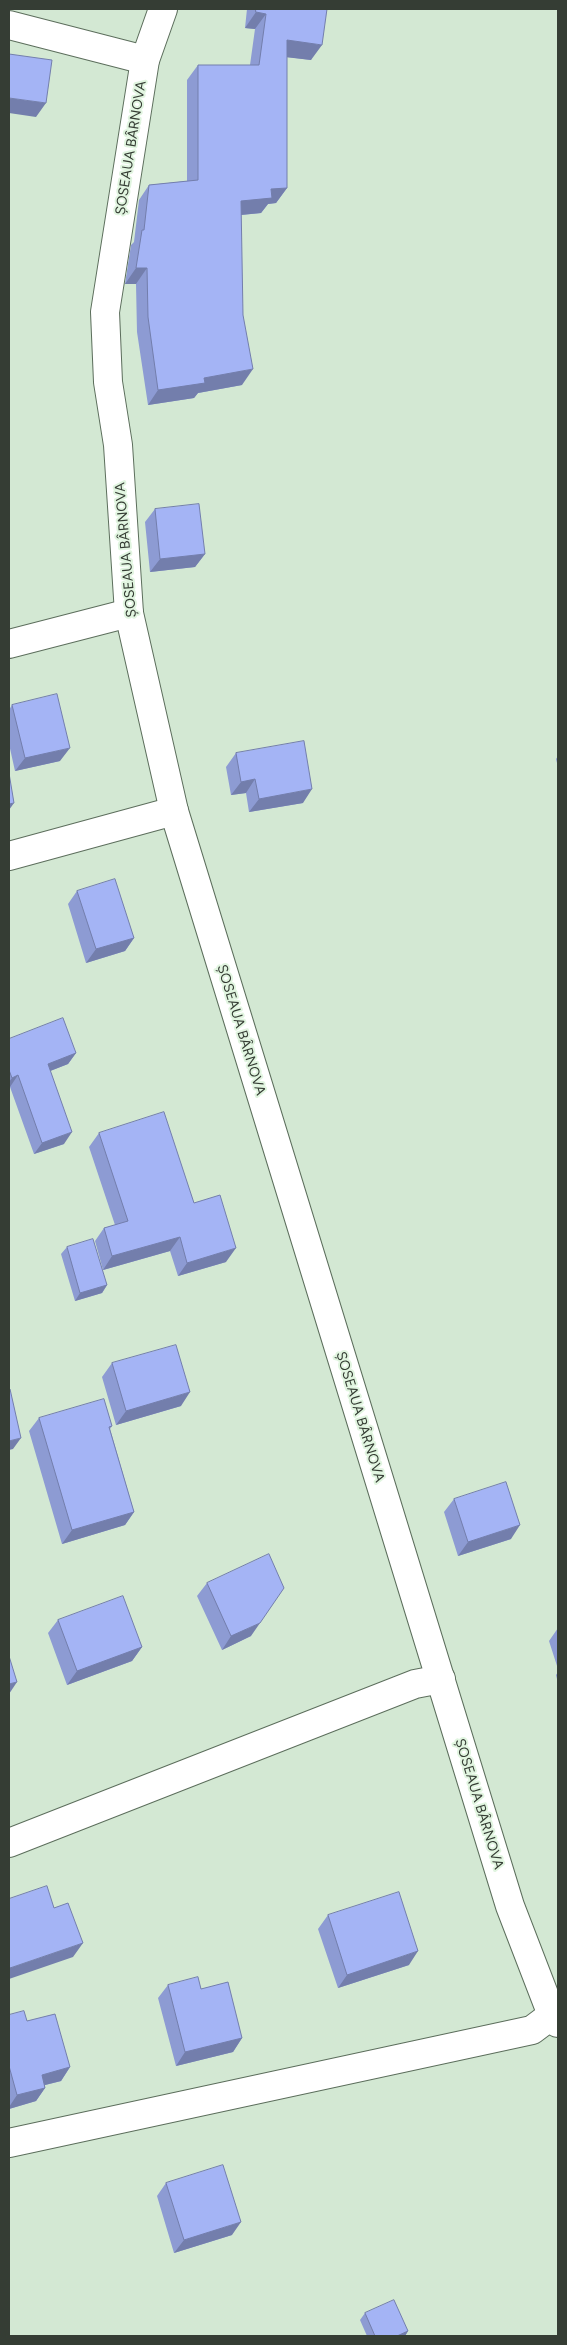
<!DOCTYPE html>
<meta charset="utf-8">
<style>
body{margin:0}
#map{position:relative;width:567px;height:2345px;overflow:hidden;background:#d3e8d3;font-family:Figtree,sans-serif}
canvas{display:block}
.frame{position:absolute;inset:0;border:10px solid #353d34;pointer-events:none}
</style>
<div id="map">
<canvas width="567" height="2345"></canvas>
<div class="frame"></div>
</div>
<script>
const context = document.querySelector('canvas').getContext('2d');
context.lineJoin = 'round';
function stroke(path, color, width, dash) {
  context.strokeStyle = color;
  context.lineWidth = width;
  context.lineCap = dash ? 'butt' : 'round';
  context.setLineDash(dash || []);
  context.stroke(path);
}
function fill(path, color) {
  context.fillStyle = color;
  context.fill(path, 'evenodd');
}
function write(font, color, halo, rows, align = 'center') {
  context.font = font + ' Figtree,sans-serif';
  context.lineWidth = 4;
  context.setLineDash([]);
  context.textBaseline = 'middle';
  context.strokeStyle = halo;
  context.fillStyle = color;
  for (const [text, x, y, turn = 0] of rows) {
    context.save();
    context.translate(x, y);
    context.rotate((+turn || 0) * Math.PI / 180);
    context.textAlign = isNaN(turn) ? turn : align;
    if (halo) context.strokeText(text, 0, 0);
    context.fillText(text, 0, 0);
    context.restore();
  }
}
const street = new Path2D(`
 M 9,25 L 145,60
 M 9,644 L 129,613
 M 9,856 L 174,811
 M 9,1843 L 415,1684 L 441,1679
 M 9,2143 L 532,2030 L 552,2015`);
const secondary = new Path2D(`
 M 163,9 L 145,60 L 105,312 L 108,382 L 118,445 L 129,613 L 174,811 L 510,1906 L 552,2015 L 558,2023`);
stroke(street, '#5c6e5c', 30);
stroke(secondary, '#5c6e5c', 30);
stroke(street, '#fff', 28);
stroke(secondary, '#fff', 28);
fill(new Path2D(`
 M 247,9 L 327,9 L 311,60 L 287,57 L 287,188 L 276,203 L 268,204 L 261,213 L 241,215 L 242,385 L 198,393 L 194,398 L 148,405 L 137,332 L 136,284 L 125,284 L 131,245 L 134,242 L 139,200 L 149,185 L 187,181 L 187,80 L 198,65 L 250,65 L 255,29 L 245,28 Z
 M 155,509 L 205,554 L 195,567 L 150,572 L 145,522 Z
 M 12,705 L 60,761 L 15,771 L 9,744 L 9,710 Z
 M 236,753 L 303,803 L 249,812 L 246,793 L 231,795 L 226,767 Z
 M 558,756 L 558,767 L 556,759 Z
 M 77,891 L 134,938 L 125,951 L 86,963 L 68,904 Z
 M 9,1039 L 76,1053 L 68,1064 L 50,1071 L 64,1144 L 34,1154 L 10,1087 L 9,1087 Z
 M 99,1133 L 194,1203 L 226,1262 L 178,1276 L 170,1251 L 103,1270 L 95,1241 L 104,1228 L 115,1225 L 89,1147 Z
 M 67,1247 L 107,1285 L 102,1293 L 75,1301 L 61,1254 Z
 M 112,1363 L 181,1406 L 116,1425 L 102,1377 Z
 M 39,1418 L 112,1426 L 110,1429 L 134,1512 L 125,1525 L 62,1544 L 29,1431 Z
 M 454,1499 L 511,1539 L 458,1556 L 444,1512 Z
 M 207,1583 L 251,1636 L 222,1650 L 197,1596 Z
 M 58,1620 L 142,1647 L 132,1661 L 67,1685 L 48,1633 Z
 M 558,1628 L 558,1669 L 549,1641 Z
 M 558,1672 L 558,1683 L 556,1675 Z
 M 328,1915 L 409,1965 L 338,1988 L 318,1929 Z
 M 168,1985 L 201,1989 L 242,2038 L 233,2052 L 176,2066 L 158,1998 Z
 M 9,2015 L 27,2021 L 70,2067 L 61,2081 L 45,2085 L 45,2088 L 36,2101 L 9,2109 Z
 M 166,2183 L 232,2235 L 174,2253 L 157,2196 Z
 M 365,2313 L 408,2331 L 405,2336 L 367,2336 L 360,2320 Z`), '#8d9bd3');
fill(new Path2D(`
 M 256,12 L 266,14 L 255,29 L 245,28 Z
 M 287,40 L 322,45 L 311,60 L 276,56 Z
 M 9,98 L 46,103 L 36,117 L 9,113 Z
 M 287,188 L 276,203 L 268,204 L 261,213 L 230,216 L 241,201 L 271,189 Z
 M 136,268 L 147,268 L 136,284 L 125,284 Z
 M 253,369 L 242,385 L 198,393 L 194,398 L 148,405 L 158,390 L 204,378 Z
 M 205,554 L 195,567 L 150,572 L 160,559 Z
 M 70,748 L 60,761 L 15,771 L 25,758 Z
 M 255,779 L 246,793 L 231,795 L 241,782 Z
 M 312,789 L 303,803 L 249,812 L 259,799 Z
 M 14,803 L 9,810 L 9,804 Z
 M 134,938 L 125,951 L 86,963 L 96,949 Z
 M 76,1053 L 68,1064 L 40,1075 L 48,1064 Z
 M 18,1075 L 10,1087 L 9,1087 L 9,1082 L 12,1078 Z
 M 72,1132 L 64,1144 L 34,1154 L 42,1143 Z
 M 180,1237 L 170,1251 L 103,1270 L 112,1256 Z
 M 236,1248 L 226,1262 L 178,1276 L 187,1263 Z
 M 107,1285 L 102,1293 L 75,1301 L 80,1293 Z
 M 190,1392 L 181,1406 L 116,1425 L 126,1411 Z
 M 21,1438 L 13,1449 L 9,1450 L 9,1441 Z
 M 134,1512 L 125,1525 L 62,1544 L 72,1530 Z
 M 520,1525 L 511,1539 L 458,1556 L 468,1542 Z
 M 260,1623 L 251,1636 L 222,1650 L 231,1636 Z
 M 142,1647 L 132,1661 L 67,1685 L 77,1671 Z
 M 17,1682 L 9,1694 L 9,1684 Z
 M 83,1943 L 73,1957 L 9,1979 L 9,1970 L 10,1968 Z
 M 418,1951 L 409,1965 L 338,1988 L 347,1975 Z
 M 242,2038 L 233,2052 L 176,2066 L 185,2052 Z
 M 70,2067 L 61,2081 L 33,2088 L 42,2075 Z
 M 45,2088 L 36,2101 L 9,2109 L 9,2107 L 17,2095 Z
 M 241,2222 L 232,2235 L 174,2253 L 184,2240 Z
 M 408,2331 L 405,2336 L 397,2336 Z`), '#737eac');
const building = new Path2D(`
 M 256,9 L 327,9 L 322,45 L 287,40 L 287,188 L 271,189 L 272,198 L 241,201 L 243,315 L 253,369 L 204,378 L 205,383 L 158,390 L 148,317 L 147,268 L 136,268 L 142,230 L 144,230 L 149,185 L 198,180 L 198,65 L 259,65 L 266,14 L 256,12 Z
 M 9,54 L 52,60 L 46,103 L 9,98 Z
 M 199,504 L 205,554 L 160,559 L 155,509 Z
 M 57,694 L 70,748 L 25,758 L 12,705 Z
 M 304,741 L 312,789 L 259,799 L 255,779 L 241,782 L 236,753 Z
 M 9,773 L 14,803 L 9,804 Z
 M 115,879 L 134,938 L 96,949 L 77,891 Z
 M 63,1018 L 76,1053 L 48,1064 L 72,1132 L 42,1143 L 18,1075 L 12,1078 L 9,1070 L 9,1039 Z
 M 164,1112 L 194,1203 L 220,1195 L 236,1248 L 187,1263 L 180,1237 L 112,1256 L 104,1228 L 128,1221 L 99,1133 Z
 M 93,1239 L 107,1285 L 80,1293 L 67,1247 Z
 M 176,1345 L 190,1392 L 126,1411 L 112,1363 Z
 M 9,1389 L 10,1389 L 21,1438 L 9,1441 Z
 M 104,1399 L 112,1426 L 109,1427 L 134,1512 L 72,1530 L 39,1418 Z
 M 506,1482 L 520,1525 L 468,1542 L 454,1499 Z
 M 269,1554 L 284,1588 L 260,1623 L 231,1636 L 207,1583 Z
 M 123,1596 L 142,1647 L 77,1671 L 58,1620 Z
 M 9,1656 L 17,1682 L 9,1684 Z
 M 47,1886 L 54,1908 L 68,1903 L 83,1943 L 10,1968 L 9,1965 L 9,1899 Z
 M 399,1892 L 418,1951 L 347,1975 L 328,1915 Z
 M 198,1977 L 201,1989 L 228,1982 L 242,2038 L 185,2052 L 168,1985 Z
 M 24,2011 L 27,2021 L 55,2014 L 70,2067 L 42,2075 L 45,2088 L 17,2095 L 9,2066 L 9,2015 Z
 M 223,2165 L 241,2222 L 184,2240 L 166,2183 Z
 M 394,2300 L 408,2331 L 397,2336 L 375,2336 L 365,2313 Z`);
fill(building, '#a4b4f5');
stroke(building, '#737eac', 1);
write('14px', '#353d34', '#e1f5e0', [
 ["ȘOSEAUA BÂRNOVA",131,148,-81],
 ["ȘOSEAUA BÂRNOVA",126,550,-95],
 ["ȘOSEAUA BÂRNOVA",241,1030,73],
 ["ȘOSEAUA BÂRNOVA",360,1417,73],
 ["ȘOSEAUA BÂRNOVA",479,1804,73]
]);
</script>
